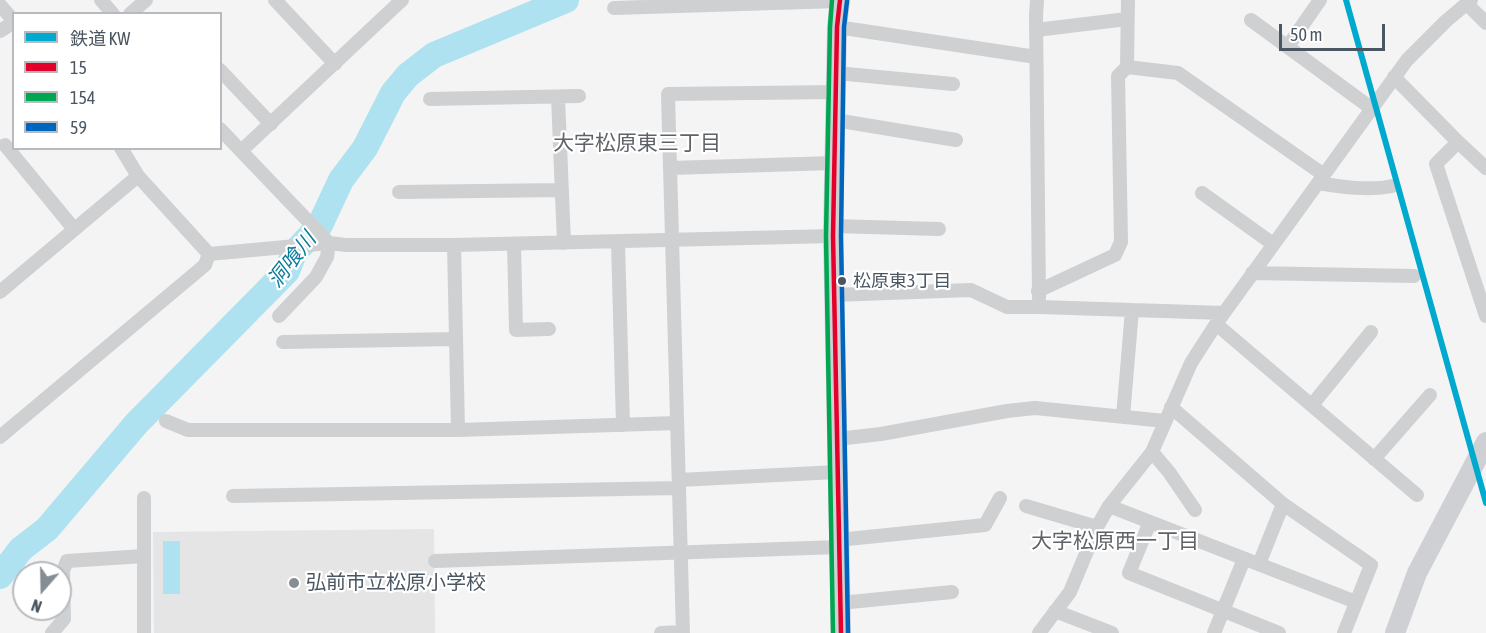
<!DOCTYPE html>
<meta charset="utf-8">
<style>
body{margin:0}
#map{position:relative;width:1486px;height:633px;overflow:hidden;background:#f4f4f4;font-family:"Asap Condensed","Noto Sans JP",sans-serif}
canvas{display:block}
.legend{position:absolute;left:12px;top:12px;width:210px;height:138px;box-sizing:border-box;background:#fff;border:2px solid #b7bbc0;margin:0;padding:8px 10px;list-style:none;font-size:18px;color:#4a5661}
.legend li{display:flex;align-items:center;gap:12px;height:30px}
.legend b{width:30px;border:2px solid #b7bbc0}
.north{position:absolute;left:12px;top:561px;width:60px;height:60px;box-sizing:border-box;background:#fff;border:2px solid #b7bbc0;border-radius:50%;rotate:200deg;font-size:16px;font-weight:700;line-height:24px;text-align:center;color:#4a5661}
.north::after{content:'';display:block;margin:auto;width:21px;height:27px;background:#868d94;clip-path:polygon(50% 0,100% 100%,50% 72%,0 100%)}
.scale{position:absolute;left:1279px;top:24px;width:106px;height:27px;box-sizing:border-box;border:3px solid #4a5661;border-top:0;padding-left:8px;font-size:18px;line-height:21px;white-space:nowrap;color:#4a5661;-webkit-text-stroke:4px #fff;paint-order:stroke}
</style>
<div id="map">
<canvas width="1486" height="633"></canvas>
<ul class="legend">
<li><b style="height:8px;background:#00a9ce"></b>鉄道 KW</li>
<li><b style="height:8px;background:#e4002b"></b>15</li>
<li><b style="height:8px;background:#00a651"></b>154</li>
<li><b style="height:8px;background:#0065bd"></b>59</li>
</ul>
<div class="north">N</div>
<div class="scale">50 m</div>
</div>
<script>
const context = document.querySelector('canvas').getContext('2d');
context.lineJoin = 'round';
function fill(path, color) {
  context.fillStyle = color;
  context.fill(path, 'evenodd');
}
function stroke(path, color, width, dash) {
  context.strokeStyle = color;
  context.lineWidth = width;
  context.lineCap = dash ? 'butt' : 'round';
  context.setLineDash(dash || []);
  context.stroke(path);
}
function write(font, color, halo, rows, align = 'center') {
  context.font = font + ' "Asap Condensed","Noto Sans JP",sans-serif';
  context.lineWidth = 4.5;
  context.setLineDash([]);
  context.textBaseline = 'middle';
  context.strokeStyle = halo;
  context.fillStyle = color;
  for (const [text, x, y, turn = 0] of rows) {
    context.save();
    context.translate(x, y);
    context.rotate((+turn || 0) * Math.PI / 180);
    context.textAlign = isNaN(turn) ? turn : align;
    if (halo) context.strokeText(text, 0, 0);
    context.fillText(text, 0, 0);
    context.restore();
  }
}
fill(new Path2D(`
 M 434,529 L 435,633 L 154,633 L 153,532 Z`), '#e6e5e6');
fill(new Path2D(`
 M 163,541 L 180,541 L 180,594 L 163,594 Z`), '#aee2f0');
stroke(new Path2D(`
 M 0,576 L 21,549 L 47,529 L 136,424 L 287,271 L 294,253 L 320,225 L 341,180 L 365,148 L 393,93 L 408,75 L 434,55 L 566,0`), '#aee2f0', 26);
stroke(new Path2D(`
 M 101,0 L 113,14
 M 275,0 L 335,64
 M 1037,0 L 1036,16 L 1039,298
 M 1467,4 L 1486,23
 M 0,5 L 14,21
 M 614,8 L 839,1
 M 130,14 L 146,0
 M 1251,20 L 1371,108
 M 837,27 L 1036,57
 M 1036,30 L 1127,19
 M 0,31 L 14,22
 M 1288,46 L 1320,0
 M 1127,67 L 1178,73 L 1324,175
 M 220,70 L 271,124
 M 836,73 L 953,84
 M 1394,77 L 1458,142 L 1486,168
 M 558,97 L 564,243
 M 430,99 L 579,96
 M 835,120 L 956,140
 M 220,129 L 329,243
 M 1458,142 L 1436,164 L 1486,316
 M 5,145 L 74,229
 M 121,148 L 138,176 L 209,254
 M 241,151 L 402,0
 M 670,168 L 834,163
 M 1318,183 C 1342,187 1369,191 1392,186
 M 399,192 L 562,190
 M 1202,193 L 1273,244
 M 833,226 L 939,229
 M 618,242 L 623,425
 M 514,244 L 516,330 L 549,329
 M 454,245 L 458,430
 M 209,254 L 329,243 L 346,245 L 454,245 L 833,236
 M 1252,273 L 1414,276
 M 1038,291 L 1115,255 L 1121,242 L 1118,76 L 1127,67 L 1128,0
 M 0,292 L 138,176
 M 834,295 L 971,290 L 1007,307 L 1040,307 L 1224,313
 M 279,316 L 316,277 L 327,257 L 329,243
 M 1216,324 L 1417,495
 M 283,342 L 455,339
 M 1312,405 L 1371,332
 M 1171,407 L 1283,504 L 1371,565 L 1344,633
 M 1123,417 L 1132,310
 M 166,421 L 188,430 L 458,430 L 677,423
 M 0,437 L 205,265 L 209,254
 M 837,439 L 881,434 L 1007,411 L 1035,408 L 1165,421
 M 1152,452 L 1169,472 L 1195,510
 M 1374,459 L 1430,395
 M 679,480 L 837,472
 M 233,496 L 679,488
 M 144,498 L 144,633
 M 1026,506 L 1097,527
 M 1109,506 L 1356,602
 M 1150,522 L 1129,573 L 1279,633
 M 838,540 L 985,525 L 1000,498
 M 435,561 L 839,547
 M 1259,564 L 1283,504
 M 840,603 L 952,592
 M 1055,611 L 1112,633
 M 52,633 L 64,619 L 63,571 L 67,561 L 144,556
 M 661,633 L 683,632
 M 683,633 L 668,94 L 836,92
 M 1039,633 L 1070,592 L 1097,527 L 1109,506 L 1152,452 L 1191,363 L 1216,324 L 1407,60 L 1446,21 L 1471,0
 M 1214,633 L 1244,559`), '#ced0d2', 14);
stroke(new Path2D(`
 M 840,0 L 837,27 L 833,236 L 841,633
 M 1395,633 L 1417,573 L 1486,442`), '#ced0d4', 20);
stroke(new Path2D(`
 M 840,0 L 837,27 L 833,236 L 841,633`), '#e4002b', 4.5);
stroke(new Path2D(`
 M 832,0 L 830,27 L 826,236 L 833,633`), '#00a651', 4.5);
stroke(new Path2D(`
 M 847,1 L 844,27 L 841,236 L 848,633`), '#0065bd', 4.5);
stroke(new Path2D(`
 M 1346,0 L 1486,503`), '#00a9ce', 6);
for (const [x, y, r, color] of [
 [842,281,5,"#4a5661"],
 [294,583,6,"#868d94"]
]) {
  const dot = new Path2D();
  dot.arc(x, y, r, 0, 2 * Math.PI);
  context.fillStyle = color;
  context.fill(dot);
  stroke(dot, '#fff', 2);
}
write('18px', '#4a5661', '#fff', [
 ["松原東3丁目",853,281]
], 'left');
write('20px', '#4a5661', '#fff', [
 ["弘前市立松原小学校",306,583]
], 'left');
write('21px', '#5f6368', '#fff', [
 ["大字松原東三丁目",637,143],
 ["大字松原西一丁目",1115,541]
]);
write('italic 21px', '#0c7c9b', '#fff', [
 ["洞喰川",292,260,-52]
]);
</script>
